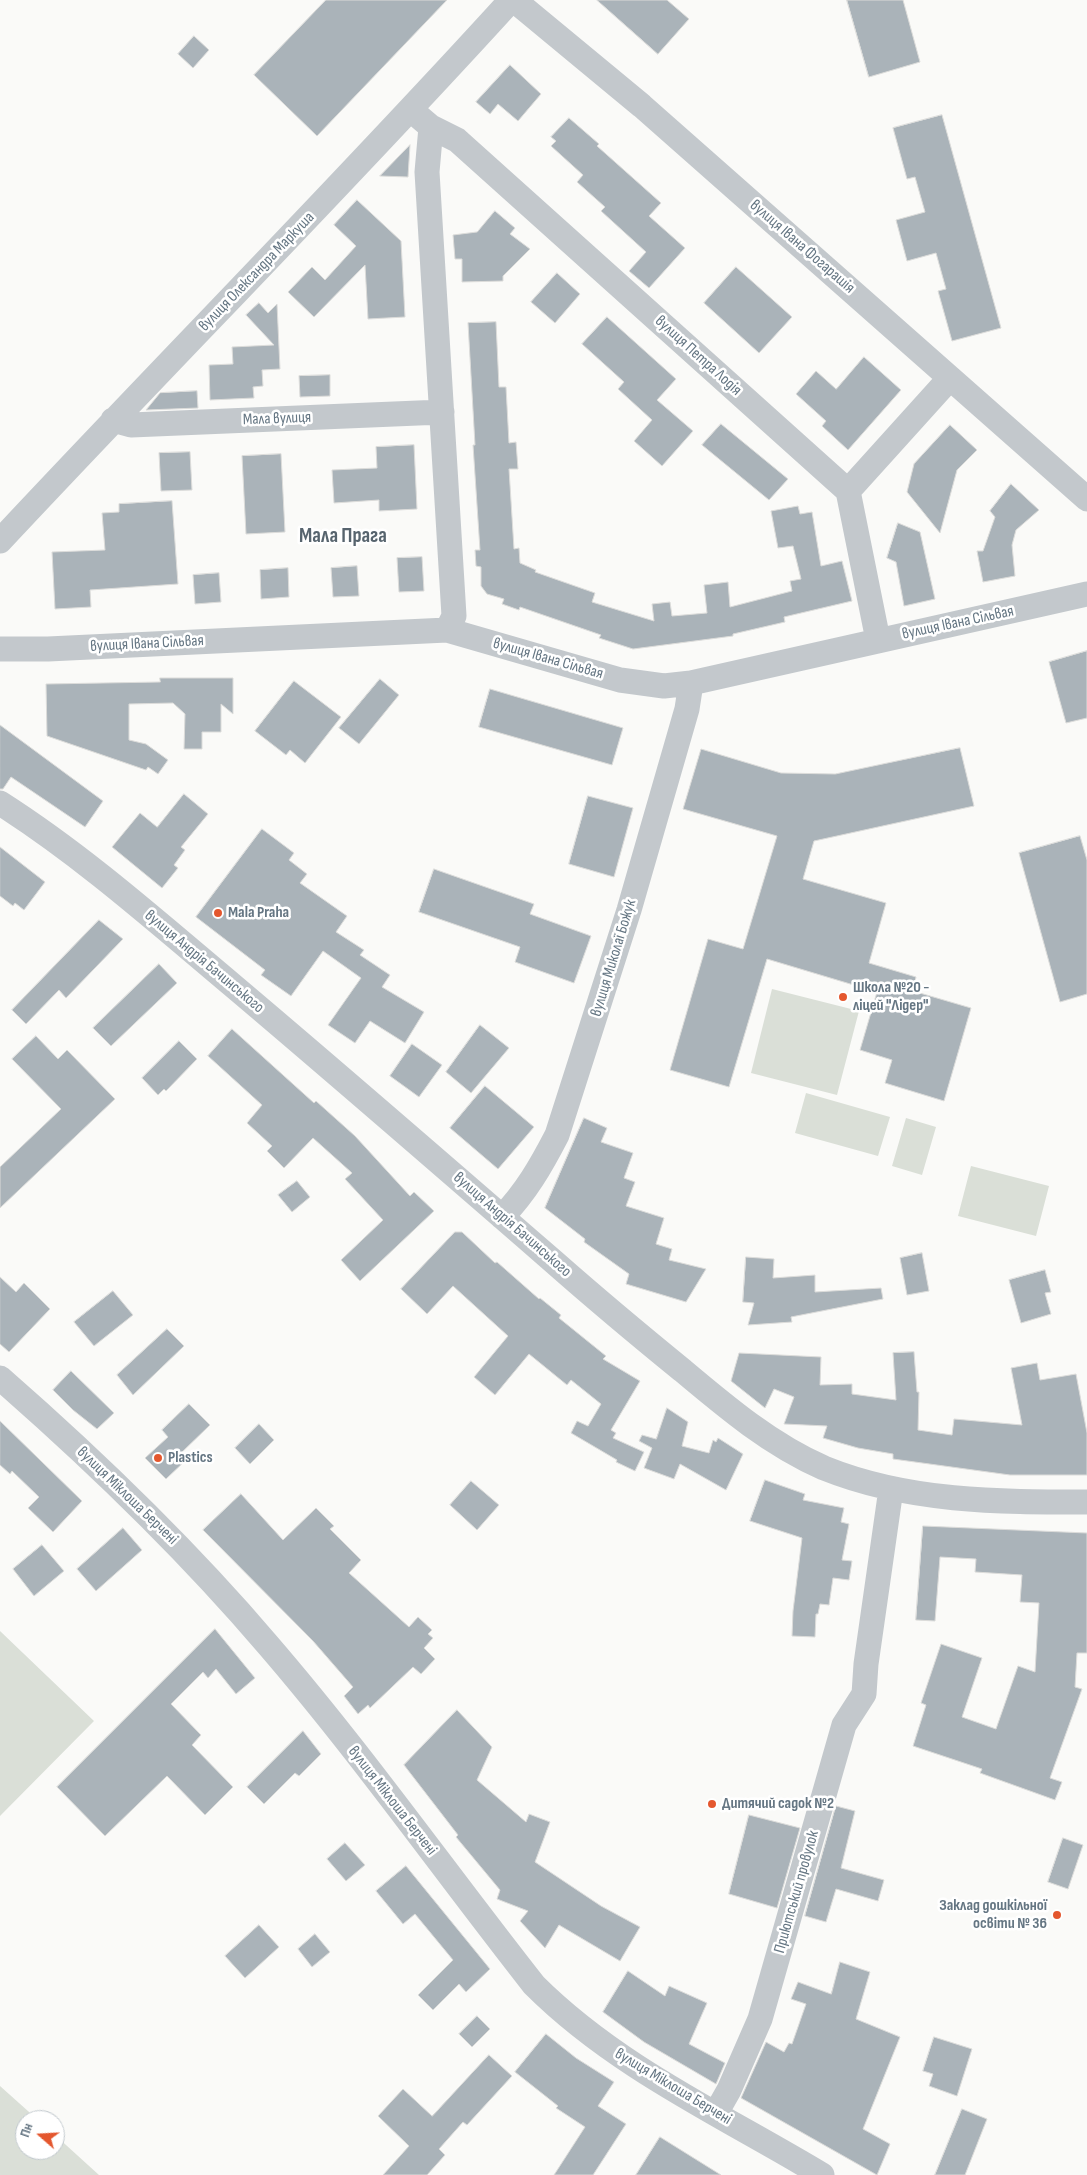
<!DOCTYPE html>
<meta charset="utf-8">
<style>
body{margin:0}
#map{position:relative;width:1087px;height:2175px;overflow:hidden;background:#fafaf8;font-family:"Sofia Sans Condensed",sans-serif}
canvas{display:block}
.north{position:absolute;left:15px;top:2110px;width:50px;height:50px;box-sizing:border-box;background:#fff;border:1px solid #c1c8cd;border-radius:50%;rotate:289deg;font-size:14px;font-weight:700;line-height:20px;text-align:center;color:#657683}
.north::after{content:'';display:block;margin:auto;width:18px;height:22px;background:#e4572e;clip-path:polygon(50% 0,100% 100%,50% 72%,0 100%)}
</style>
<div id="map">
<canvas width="1087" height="2175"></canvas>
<div class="north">Пн</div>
</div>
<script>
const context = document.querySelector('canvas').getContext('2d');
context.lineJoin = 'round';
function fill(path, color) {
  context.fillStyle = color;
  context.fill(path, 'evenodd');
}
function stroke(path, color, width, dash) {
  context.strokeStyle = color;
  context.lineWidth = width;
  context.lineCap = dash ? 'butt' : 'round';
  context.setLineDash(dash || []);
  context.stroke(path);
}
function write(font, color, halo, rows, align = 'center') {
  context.font = font + ' "Sofia Sans Condensed",sans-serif';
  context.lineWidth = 5;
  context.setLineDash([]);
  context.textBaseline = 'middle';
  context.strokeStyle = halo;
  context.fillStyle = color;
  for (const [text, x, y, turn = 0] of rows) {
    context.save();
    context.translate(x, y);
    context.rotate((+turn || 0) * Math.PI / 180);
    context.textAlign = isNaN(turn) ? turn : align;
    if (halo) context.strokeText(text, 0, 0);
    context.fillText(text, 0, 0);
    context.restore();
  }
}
fill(new Path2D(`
 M 772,989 L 859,1011 L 837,1095 L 751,1073 Z
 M 806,1093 L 890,1117 L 878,1156 L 795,1133 Z
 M 906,1118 L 936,1127 L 922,1175 L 892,1166 Z
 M 971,1166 L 1049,1186 L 1036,1236 L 958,1216 Z
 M 0,1631 L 94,1721 L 0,1816 Z
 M 0,2086 L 38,2120 L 25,2120 L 25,2150 L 55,2150 L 55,2135 L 99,2175 L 0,2175 Z`), '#dadfd7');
const building = new Path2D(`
 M 326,0 L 447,0 L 317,136 L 254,75 Z
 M 597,0 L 667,0 L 689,19 L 658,54 Z
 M 847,0 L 903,0 L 920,62 L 869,77 Z
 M 194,36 L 209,50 L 193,68 L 178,54 Z
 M 510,65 L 541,94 L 518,121 L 498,104 L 490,114 L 476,102 Z
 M 942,115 L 1001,328 L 952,341 L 938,291 L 946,289 L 936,253 L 907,261 L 896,220 L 925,212 L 915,177 L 907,179 L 893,128 Z
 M 569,118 L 599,144 L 597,146 L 661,203 L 649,216 L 685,248 L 649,288 L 629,271 L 646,252 L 601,211 L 605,207 L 577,182 L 583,175 L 551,146 L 556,141 L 551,137 Z
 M 410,145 L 408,177 L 380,176 Z
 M 357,200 L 401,241 L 405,317 L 368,319 L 365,265 L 314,317 L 288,292 L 312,267 L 325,280 L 356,246 L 334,225 Z
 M 495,211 L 515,228 L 510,234 L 530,249 L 503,276 L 503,281 L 462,282 L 462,259 L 455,259 L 453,235 L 477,232 Z
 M 736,267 L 792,317 L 759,353 L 704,303 Z
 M 557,273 L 580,294 L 555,323 L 531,302 Z
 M 259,303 L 268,313 L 277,304 L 280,369 L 262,370 L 263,386 L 253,387 L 254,398 L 210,400 L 209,365 L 233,364 L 232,347 L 274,345 L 246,315 Z
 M 607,317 L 676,379 L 657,400 L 693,431 L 662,466 L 634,441 L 652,420 L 618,389 L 624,382 L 582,344 Z
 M 496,322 L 499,387 L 506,387 L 509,443 L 516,442 L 518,469 L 509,469 L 514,549 L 519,548 L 520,563 L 536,570 L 535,572 L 595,593 L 592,602 L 654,621 L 652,604 L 670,602 L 672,616 L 707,613 L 704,585 L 728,582 L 730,607 L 792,591 L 790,581 L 801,579 L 793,546 L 778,548 L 771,511 L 798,506 L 800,514 L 812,512 L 821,566 L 842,561 L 852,601 L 784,617 L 785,622 L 733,634 L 733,636 L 633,649 L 599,638 L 601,635 L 520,607 L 519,610 L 502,604 L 504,599 L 487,594 L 481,586 L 481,567 L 476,566 L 475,550 L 480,550 L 473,445 L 475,445 L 468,323 Z
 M 864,357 L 901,390 L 848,450 L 822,426 L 826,421 L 796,394 L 816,371 L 836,389 Z
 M 330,375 L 330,396 L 300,397 L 299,376 Z
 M 197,391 L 198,408 L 146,410 L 160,393 Z
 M 721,424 L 788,479 L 769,500 L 702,445 Z
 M 950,425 L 977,450 L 957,470 L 940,533 L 907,492 L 914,464 Z
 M 414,445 L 417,509 L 379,511 L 379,500 L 334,503 L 332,470 L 377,468 L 376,447 Z
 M 190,452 L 192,490 L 161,491 L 159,453 Z
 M 281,454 L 285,532 L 246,534 L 242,456 Z
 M 1011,484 L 1039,510 L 1016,530 L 1012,545 L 1015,576 L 983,582 L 977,551 L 983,551 L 995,517 L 990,511 Z
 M 172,501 L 178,584 L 90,590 L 91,607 L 55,609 L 52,552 L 105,550 L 102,513 L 119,512 L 119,504 Z
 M 898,523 L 920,532 L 935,599 L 904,606 L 896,562 L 887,558 Z
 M 422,557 L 424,591 L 399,592 L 397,558 Z
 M 357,566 L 359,596 L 333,597 L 331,568 Z
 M 288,568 L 289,597 L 261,599 L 260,570 Z
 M 219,573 L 221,602 L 195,604 L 193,575 Z
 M 1087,651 L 1087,718 L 1066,723 L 1049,662 Z
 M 160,678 L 233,678 L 233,714 L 221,704 L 221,732 L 202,732 L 202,749 L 184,749 L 185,714 L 173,703 L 129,704 L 129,740 L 146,744 L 168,760 L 158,774 L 148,767 L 146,770 L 47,736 L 46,684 L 160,682 Z
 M 380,679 L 399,695 L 359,744 L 339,728 Z
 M 294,681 L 341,717 L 305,763 L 290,750 L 286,755 L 255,731 Z
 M 490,689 L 623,728 L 612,765 L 479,727 Z
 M 0,725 L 103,801 L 85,827 L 11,777 L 3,789 L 0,789 Z
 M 960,748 L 974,806 L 814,841 L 803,879 L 886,903 L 869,963 L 916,977 L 913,991 L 971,1008 L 944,1101 L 885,1083 L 892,1060 L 860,1050 L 877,992 L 767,959 L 729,1087 L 670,1070 L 708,939 L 743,949 L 777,836 L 683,809 L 701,749 L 781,773 L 835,774 Z
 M 184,794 L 208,814 L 181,847 L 185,850 L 174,865 L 178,868 L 162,888 L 112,847 L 140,813 L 157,827 Z
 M 588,796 L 633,808 L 614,877 L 569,864 Z
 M 262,829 L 294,853 L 289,860 L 307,874 L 300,883 L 347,916 L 336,932 L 364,950 L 360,955 L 390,975 L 382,987 L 424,1012 L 405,1043 L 370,1021 L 355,1043 L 328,1025 L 361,978 L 323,951 L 291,996 L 261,975 L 265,970 L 196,917 Z
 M 1080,836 L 1087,860 L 1087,994 L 1060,1002 L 1019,853 Z
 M 0,847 L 45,882 L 24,910 L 15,903 L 13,906 L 0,896 Z
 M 434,869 L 534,904 L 530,914 L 591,936 L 574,983 L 515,962 L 520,947 L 419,912 Z
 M 99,920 L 123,939 L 66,998 L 59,990 L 26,1024 L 12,1010 Z
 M 159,964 L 177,983 L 111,1046 L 93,1028 Z
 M 480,1025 L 509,1048 L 471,1093 L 446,1072 Z
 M 232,1029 L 314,1103 L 316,1101 L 355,1136 L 410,1196 L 414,1192 L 434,1211 L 360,1281 L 341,1260 L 383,1220 L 345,1179 L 352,1173 L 313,1138 L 284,1168 L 267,1151 L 272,1146 L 247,1123 L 262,1105 L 208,1056 Z
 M 36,1036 L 58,1059 L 67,1050 L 115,1099 L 0,1208 L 0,1167 L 61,1109 L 12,1059 Z
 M 179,1041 L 197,1059 L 166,1091 L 164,1089 L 158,1095 L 142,1078 Z
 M 412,1044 L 442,1065 L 419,1097 L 390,1076 Z
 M 485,1086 L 534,1127 L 498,1169 L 450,1128 Z
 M 584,1118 L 607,1128 L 601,1142 L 633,1153 L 624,1178 L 635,1182 L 626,1206 L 664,1218 L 656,1244 L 672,1249 L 669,1260 L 706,1269 L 686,1302 L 626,1284 L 629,1274 L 584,1242 L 585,1239 L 545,1208 Z
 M 297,1181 L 310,1197 L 292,1212 L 278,1195 Z
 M 455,1232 L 462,1232 L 495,1263 L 497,1262 L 539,1299 L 540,1298 L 561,1315 L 559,1318 L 606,1356 L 603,1359 L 640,1381 L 611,1430 L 616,1433 L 613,1438 L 644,1452 L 635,1471 L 616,1462 L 617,1460 L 571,1433 L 577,1421 L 588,1426 L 601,1404 L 571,1380 L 567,1385 L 529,1354 L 495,1395 L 474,1377 L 508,1336 L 453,1286 L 427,1314 L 401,1289 Z
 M 922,1253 L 929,1291 L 907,1295 L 900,1258 Z
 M 746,1257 L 774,1259 L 773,1278 L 815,1275 L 815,1292 L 881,1288 L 883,1299 L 791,1317 L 792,1322 L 748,1325 L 754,1303 L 743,1302 Z
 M 1045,1270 L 1051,1292 L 1045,1293 L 1051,1314 L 1021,1323 L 1009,1280 Z
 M 0,1277 L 16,1292 L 24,1283 L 50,1309 L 9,1352 L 0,1344 Z
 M 113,1291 L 133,1315 L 94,1346 L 74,1322 Z
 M 167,1329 L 184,1346 L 133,1395 L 117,1375 Z
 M 914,1352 L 917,1392 L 919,1392 L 918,1430 L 952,1435 L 954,1419 L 1022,1425 L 1011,1368 L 1037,1363 L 1040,1380 L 1076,1374 L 1087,1433 L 1087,1475 L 1010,1475 L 893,1459 L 893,1454 L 858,1448 L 823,1438 L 827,1426 L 784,1424 L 794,1397 L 774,1389 L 765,1408 L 731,1381 L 739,1353 L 821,1357 L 820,1385 L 852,1384 L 852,1394 L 896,1400 L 893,1353 Z
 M 71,1371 L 114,1413 L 97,1429 L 73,1410 L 53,1390 Z
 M 189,1404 L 210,1425 L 179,1455 L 185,1461 L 166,1479 L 145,1458 L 168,1437 L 162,1430 Z
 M 667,1408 L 688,1422 L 682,1446 L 709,1453 L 713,1440 L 716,1442 L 718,1438 L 743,1454 L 726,1490 L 680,1464 L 674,1479 L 644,1468 L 652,1448 L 639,1441 L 642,1435 L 656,1439 Z
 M 0,1421 L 82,1501 L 53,1532 L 28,1508 L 39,1497 L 12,1471 L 10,1474 L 0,1465 Z
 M 259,1424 L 274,1440 L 250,1464 L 235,1448 Z
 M 765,1480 L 805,1494 L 803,1500 L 844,1508 L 841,1522 L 849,1524 L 842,1560 L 852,1561 L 849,1580 L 833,1578 L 829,1605 L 820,1604 L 818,1614 L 816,1614 L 815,1637 L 792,1636 L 793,1611 L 802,1538 L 750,1521 Z
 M 471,1481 L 499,1505 L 477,1530 L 450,1505 Z
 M 241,1494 L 283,1540 L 316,1508 L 334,1526 L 330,1529 L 361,1560 L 349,1573 L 409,1627 L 418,1617 L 432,1630 L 428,1634 L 433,1638 L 424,1648 L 435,1659 L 421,1674 L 413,1667 L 370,1708 L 368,1705 L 358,1714 L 344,1696 L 353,1687 L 313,1641 L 203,1530 Z
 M 923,1526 L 1087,1533 L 1087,1653 L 1077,1653 L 1075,1687 L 1082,1689 L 1050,1778 L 1062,1782 L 1055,1800 L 980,1773 L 982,1769 L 913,1746 L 926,1705 L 921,1703 L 941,1644 L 982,1658 L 962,1717 L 996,1729 L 1018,1666 L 1035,1672 L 1039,1603 L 1020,1602 L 1022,1575 L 975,1572 L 976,1559 L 940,1557 L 935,1621 L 916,1620 Z
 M 123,1528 L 142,1550 L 96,1591 L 77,1569 Z
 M 42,1545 L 64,1571 L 34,1596 L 13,1569 Z
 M 215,1629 L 255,1678 L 236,1694 L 216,1669 L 208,1678 L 203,1672 L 171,1704 L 201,1735 L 192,1745 L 233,1787 L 205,1815 L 167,1776 L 105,1836 L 57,1787 Z
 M 457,1710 L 492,1747 L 477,1780 L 526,1822 L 529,1814 L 550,1822 L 535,1862 L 601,1906 L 640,1927 L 620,1961 L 559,1925 L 545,1948 L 520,1921 L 528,1911 L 497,1899 L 500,1890 L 456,1837 L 458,1835 L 404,1765 Z
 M 303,1731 L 321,1754 L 299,1776 L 295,1773 L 264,1804 L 247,1787 Z
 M 836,1806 L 855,1811 L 841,1868 L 884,1880 L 878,1901 L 836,1889 L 826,1922 L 805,1916 Z
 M 749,1815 L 800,1828 L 777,1908 L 729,1894 Z
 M 1063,1838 L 1083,1845 L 1068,1889 L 1048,1882 Z
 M 345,1843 L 365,1865 L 346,1881 L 327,1859 Z
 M 406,1866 L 490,1969 L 466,1992 L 459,1984 L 433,2010 L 418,1995 L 453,1960 L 415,1914 L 403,1924 L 376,1891 Z
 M 259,1925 L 279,1947 L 245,1978 L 225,1956 Z
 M 315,1934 L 330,1952 L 312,1967 L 298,1949 Z
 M 840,1962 L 870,1972 L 856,2019 L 900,2037 L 863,2129 L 890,2144 L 877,2175 L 741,2098 L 766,2042 L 784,2052 L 789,2043 L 792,2044 L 806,2004 L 791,1999 L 798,1982 L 831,1994 Z
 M 628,1971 L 665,1996 L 669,1986 L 707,2003 L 689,2044 L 725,2063 L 716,2084 L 644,2042 L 603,2012 Z
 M 477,2016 L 490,2029 L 472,2047 L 459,2034 Z
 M 546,2034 L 576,2058 L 614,2082 L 598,2106 L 626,2124 L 593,2175 L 554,2175 L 585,2127 L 556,2108 L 558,2106 L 515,2072 Z
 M 934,2037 L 972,2049 L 957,2096 L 929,2086 L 933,2074 L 923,2071 Z
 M 489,2055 L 512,2076 L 467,2125 L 463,2122 L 439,2149 L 445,2155 L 427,2175 L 383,2175 L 409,2146 L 378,2116 L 403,2089 L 432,2116 Z
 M 962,2109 L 987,2119 L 965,2175 L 935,2175 Z
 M 660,2137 L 721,2175 L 636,2175 Z`);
fill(building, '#aab3b9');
stroke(building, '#dcdcda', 1);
stroke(new Path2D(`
 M 514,0 L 642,106 L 1087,499
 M 411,110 L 431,127 L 457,140 L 848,491 L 878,640
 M 431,127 L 427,172 L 454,616 L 447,630
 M 113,420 L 131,425 L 442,412
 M 848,491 L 950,378
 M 0,541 C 169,360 344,184 511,0
 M 0,649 L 48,649 L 447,630 L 620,680 L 664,686 L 691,683 L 1087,594
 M 0,803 C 83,856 156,921 231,984 C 340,1076 447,1169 554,1262 C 596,1299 639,1335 682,1370 C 726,1407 771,1445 824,1468 C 908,1502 998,1502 1087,1502
 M 502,1217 C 526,1192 541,1166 557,1135 L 629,910 L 687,709 L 691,683
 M 0,1378 C 95,1461 186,1549 268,1645 C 362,1754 445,1872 534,1985 C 616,2067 724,2116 822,2175
 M 716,2113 L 729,2090 L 760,2019 L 844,1725 L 864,1694 L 866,1664 L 891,1489`), '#c3c8cc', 25);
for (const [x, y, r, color] of [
 [218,913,5,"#e4572e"],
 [843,997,5,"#e4572e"],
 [158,1458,5,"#e4572e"],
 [712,1804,5,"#e4572e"],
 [1057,1915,5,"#e4572e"]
]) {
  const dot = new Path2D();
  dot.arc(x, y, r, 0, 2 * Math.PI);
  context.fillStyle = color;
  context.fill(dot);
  stroke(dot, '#fff', 2);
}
write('16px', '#657683', '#fff', [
 ["вулиця Івана Фогарашія",802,247,41],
 ["вулиця Олександра Маркуша",257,272,-46],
 ["вулиця Петра Лодія",698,356,42],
 ["Мала вулиця",277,419,-2],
 ["вулиця Івана Сільвая",958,623,-12],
 ["вулиця Івана Сільвая",147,644,-3],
 ["вулиця Івана Сільвая",548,659,16],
 ["вулиця Миколаї Божук",614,958,-73],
 ["вулиця Андрія Бачинського",204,962,40],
 ["вулиця Андрія Бачинського",512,1225,41],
 ["вулиця Міклоша Берчені",127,1496,44],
 ["вулиця Міклоша Берчені",392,1801,52],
 ["Приютський провулок",797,1892,-74],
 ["вулиця Міклоша Берчені",673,2087,31]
]);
write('bold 16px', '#657683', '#fff', [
 ["Mala Praha",228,913],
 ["Школа №20 -",853,988],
 ["ліцей \"Лідер\"",853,1006],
 ["Plastics",168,1458],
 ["Дитячий садок №2",722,1804],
 ["Заклад дошкільної",1047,1906,"right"],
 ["освіти № 36",1047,1924,"right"]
], 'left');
write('bold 21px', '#57646e', '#fff', [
 ["Мала Прага",343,537]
]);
</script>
